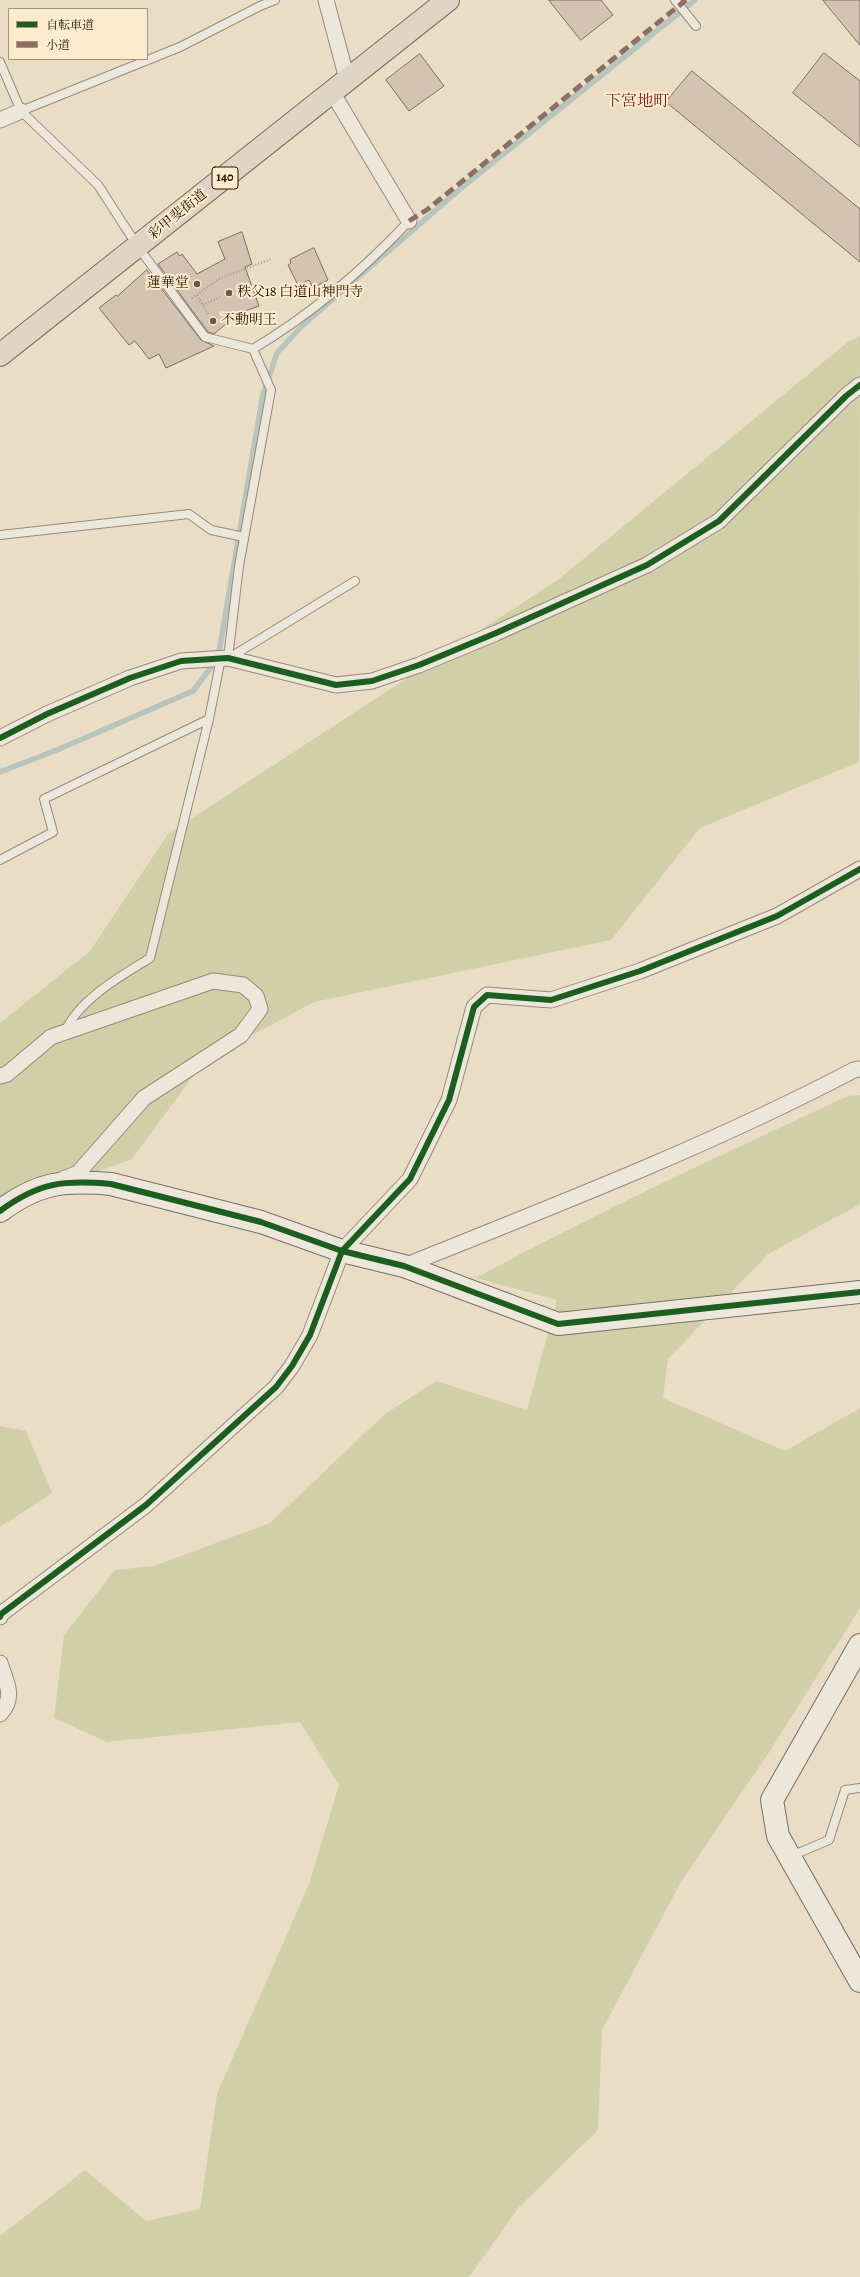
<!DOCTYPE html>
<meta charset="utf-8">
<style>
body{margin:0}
#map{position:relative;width:860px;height:2277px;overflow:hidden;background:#eaddc6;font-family:Alegreya,"Noto Serif JP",serif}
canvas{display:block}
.legend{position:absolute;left:8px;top:8px;width:140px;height:52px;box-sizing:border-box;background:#fbecd0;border:1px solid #a8957d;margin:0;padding:5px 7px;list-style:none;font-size:12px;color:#2c1201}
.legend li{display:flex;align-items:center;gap:8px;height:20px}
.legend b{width:20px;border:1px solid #a8957d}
</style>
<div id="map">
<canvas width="860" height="2277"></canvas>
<ul class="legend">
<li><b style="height:5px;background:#1b5e20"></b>自転車道</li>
<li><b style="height:5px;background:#8d6e63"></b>小道</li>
</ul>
</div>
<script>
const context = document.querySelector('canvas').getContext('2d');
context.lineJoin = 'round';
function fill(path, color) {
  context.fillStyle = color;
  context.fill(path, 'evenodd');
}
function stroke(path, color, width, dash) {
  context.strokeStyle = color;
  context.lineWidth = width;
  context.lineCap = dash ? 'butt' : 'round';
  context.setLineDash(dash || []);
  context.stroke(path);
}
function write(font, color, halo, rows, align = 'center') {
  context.font = font + ' Alegreya,"Noto Serif JP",serif';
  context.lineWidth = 4;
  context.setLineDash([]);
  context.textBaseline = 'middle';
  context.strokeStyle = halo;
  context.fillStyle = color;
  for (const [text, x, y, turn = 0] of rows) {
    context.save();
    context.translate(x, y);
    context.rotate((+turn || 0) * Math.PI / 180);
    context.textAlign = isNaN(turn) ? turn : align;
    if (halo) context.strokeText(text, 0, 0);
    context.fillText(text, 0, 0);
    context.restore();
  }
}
fill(new Path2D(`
 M 860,336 L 859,762 L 700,828 L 611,940 L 314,1002 L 204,1061 L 132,1159 L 0,1208 L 0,1023 L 90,951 L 168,834 L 559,579 L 849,341 Z
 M 860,1095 L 860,1204 L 768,1254 L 668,1359 L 663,1398 L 785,1451 L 860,1408 L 860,1608 L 768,1754 L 682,1880 L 602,2030 L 598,2130 L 519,2207 L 469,2277 L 0,2277 L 0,2236 L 85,2170 L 146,2221 L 200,2209 L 217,2094 L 309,1884 L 339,1785 L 300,1722 L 107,1742 L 54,1718 L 64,1635 L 115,1570 L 154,1566 L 270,1523 L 385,1414 L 436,1381 L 527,1410 L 557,1300 L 476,1278 C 597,1212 723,1154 848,1096 Z
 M 0,1426 L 26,1431 L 52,1493 L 0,1527 Z`), '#d1cfa8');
stroke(new Path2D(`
 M 0,772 L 57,750 L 193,691 L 218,658 L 263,394 L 277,353 L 302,326 L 466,184 L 695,0`), '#b7c5bc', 5.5);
const building = new Path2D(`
 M 549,0 L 601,0 L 613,15 L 581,40 Z
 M 823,0 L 860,0 L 860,45 Z
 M 824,53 L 860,81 L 860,147 L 793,93 Z
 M 420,54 L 444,86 L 409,111 L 386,80 Z
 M 692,71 L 860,209 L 860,262 L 666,102 Z
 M 242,232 L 252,264 L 245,267 L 259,306 L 239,313 L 214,334 L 208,332 L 158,264 L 177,252 L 180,256 L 182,254 L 197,274 L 225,259 L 218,242 Z
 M 314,248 L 328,280 L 313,288 L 309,280 L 298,285 L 288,265 L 291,263 L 290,260 Z
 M 147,270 L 201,340 L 214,346 L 166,368 L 159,354 L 149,359 L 135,341 L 129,345 L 99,308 L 116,295 L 117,296 Z`);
fill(building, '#d4c3b3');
stroke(building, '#7a6f61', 1);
const lane = new Path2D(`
 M 675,0 L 696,26
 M 0,62 L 21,111 L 98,185 L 138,247 L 205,337 L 253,349
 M 21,111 L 180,47 L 260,6 L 275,0
 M 0,535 L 189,514 L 211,530 L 244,537
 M 228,658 L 239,566 L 271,390 L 253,349 C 310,315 364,269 409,221
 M 229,658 L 355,581
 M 0,860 L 53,832 L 44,799 L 209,719
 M 65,1032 C 78,1000 121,976 150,958 L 209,719 L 221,658
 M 791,1856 L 829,1840 L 845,1790 L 860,1788`);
const street = new Path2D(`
 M 326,0 L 347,79
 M 332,92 L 409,221
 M 0,120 L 21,111
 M 0,738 L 47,714 L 130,678 L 181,661 L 228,658 L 336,685 L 372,681 L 419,665 L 496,633 L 647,565 L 719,521 L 846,396 L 860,385
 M 0,1076 L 7,1074 L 51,1037 L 213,981 L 243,985 L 256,996 L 260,1009 L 241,1035 L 144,1098 L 78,1173 L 61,1180
 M 404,1266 C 556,1205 709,1146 854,1070 L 860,1069
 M 0,1617 L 1,1614 L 146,1505 L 276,1387 L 292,1366 L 310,1335 L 342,1251 L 410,1179 L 449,1100 L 474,1007 L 487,995 L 551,1000 L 640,971 L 777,916 L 860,869
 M 0,1663 C 6,1682 16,1697 0,1714`);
const secondary = new Path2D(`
 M 0,1211 C 39,1182 64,1180 111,1184 L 261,1222 L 342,1251 L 404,1266 L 558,1324 L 860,1292
 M 860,1645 L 772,1800 L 778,1836 L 860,1981`);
const highway = new Path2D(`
 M 0,355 L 448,0`);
stroke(lane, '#958a7b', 10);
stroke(street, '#958a7b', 17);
stroke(secondary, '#7a6f61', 24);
stroke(highway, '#7a6f61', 24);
stroke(new Path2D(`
 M 197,295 L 208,314
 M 192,298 L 219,279 L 271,259
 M 203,305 L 220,297`), '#a69e94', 2.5, [1, 2]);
stroke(lane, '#ede6da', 8);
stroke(street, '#ede6da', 15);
stroke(secondary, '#ede6da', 22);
stroke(highway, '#e0d5c5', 22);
stroke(new Path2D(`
 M 409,221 L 428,209 L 686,0`), '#8d6e63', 5, [10, 5]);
stroke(new Path2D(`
 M 0,738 L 47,714 L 130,678 L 181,661 L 228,658 L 336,685 L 372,681 L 419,665 L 496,633 L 647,565 L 719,521 L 846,396 L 860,385
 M 0,1211 C 39,1182 64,1180 111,1184 L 261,1222 L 342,1251 L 404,1266 L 558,1324 L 860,1292
 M 0,1617 L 1,1614 L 146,1505 L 276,1387 L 292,1366 L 310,1335 L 342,1251 L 410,1179 L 449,1100 L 474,1007 L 487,995 L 551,1000 L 640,971 L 777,916 L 860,869`), '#1b5e20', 6);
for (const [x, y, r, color] of [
 [197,284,4,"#6e5946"],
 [229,293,4,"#6e5946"],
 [213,321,4,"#6e5946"]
]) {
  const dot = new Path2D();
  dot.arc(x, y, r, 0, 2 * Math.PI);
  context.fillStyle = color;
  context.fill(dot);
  stroke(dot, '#fbecd0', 1.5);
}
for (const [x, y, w] of [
 [225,178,26]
]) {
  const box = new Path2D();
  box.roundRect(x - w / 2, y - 11, w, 22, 3);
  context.fillStyle = '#fbecd0';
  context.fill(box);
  stroke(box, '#2c1201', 1);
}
write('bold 13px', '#2c1201', null, [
 ["140",225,178]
]);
write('14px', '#2c1201', '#fbecd0', [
 ["彩甲斐街道",178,215,-39]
]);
write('14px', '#2c1201', '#fbecd0', [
 ["蓮華堂",189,284,"right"],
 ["秩父18 白道山神門寺",237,293],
 ["不動明王",221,321]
], 'left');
write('16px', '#7a1f14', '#fbecd0', [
 ["下宮地町",637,102]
]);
</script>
